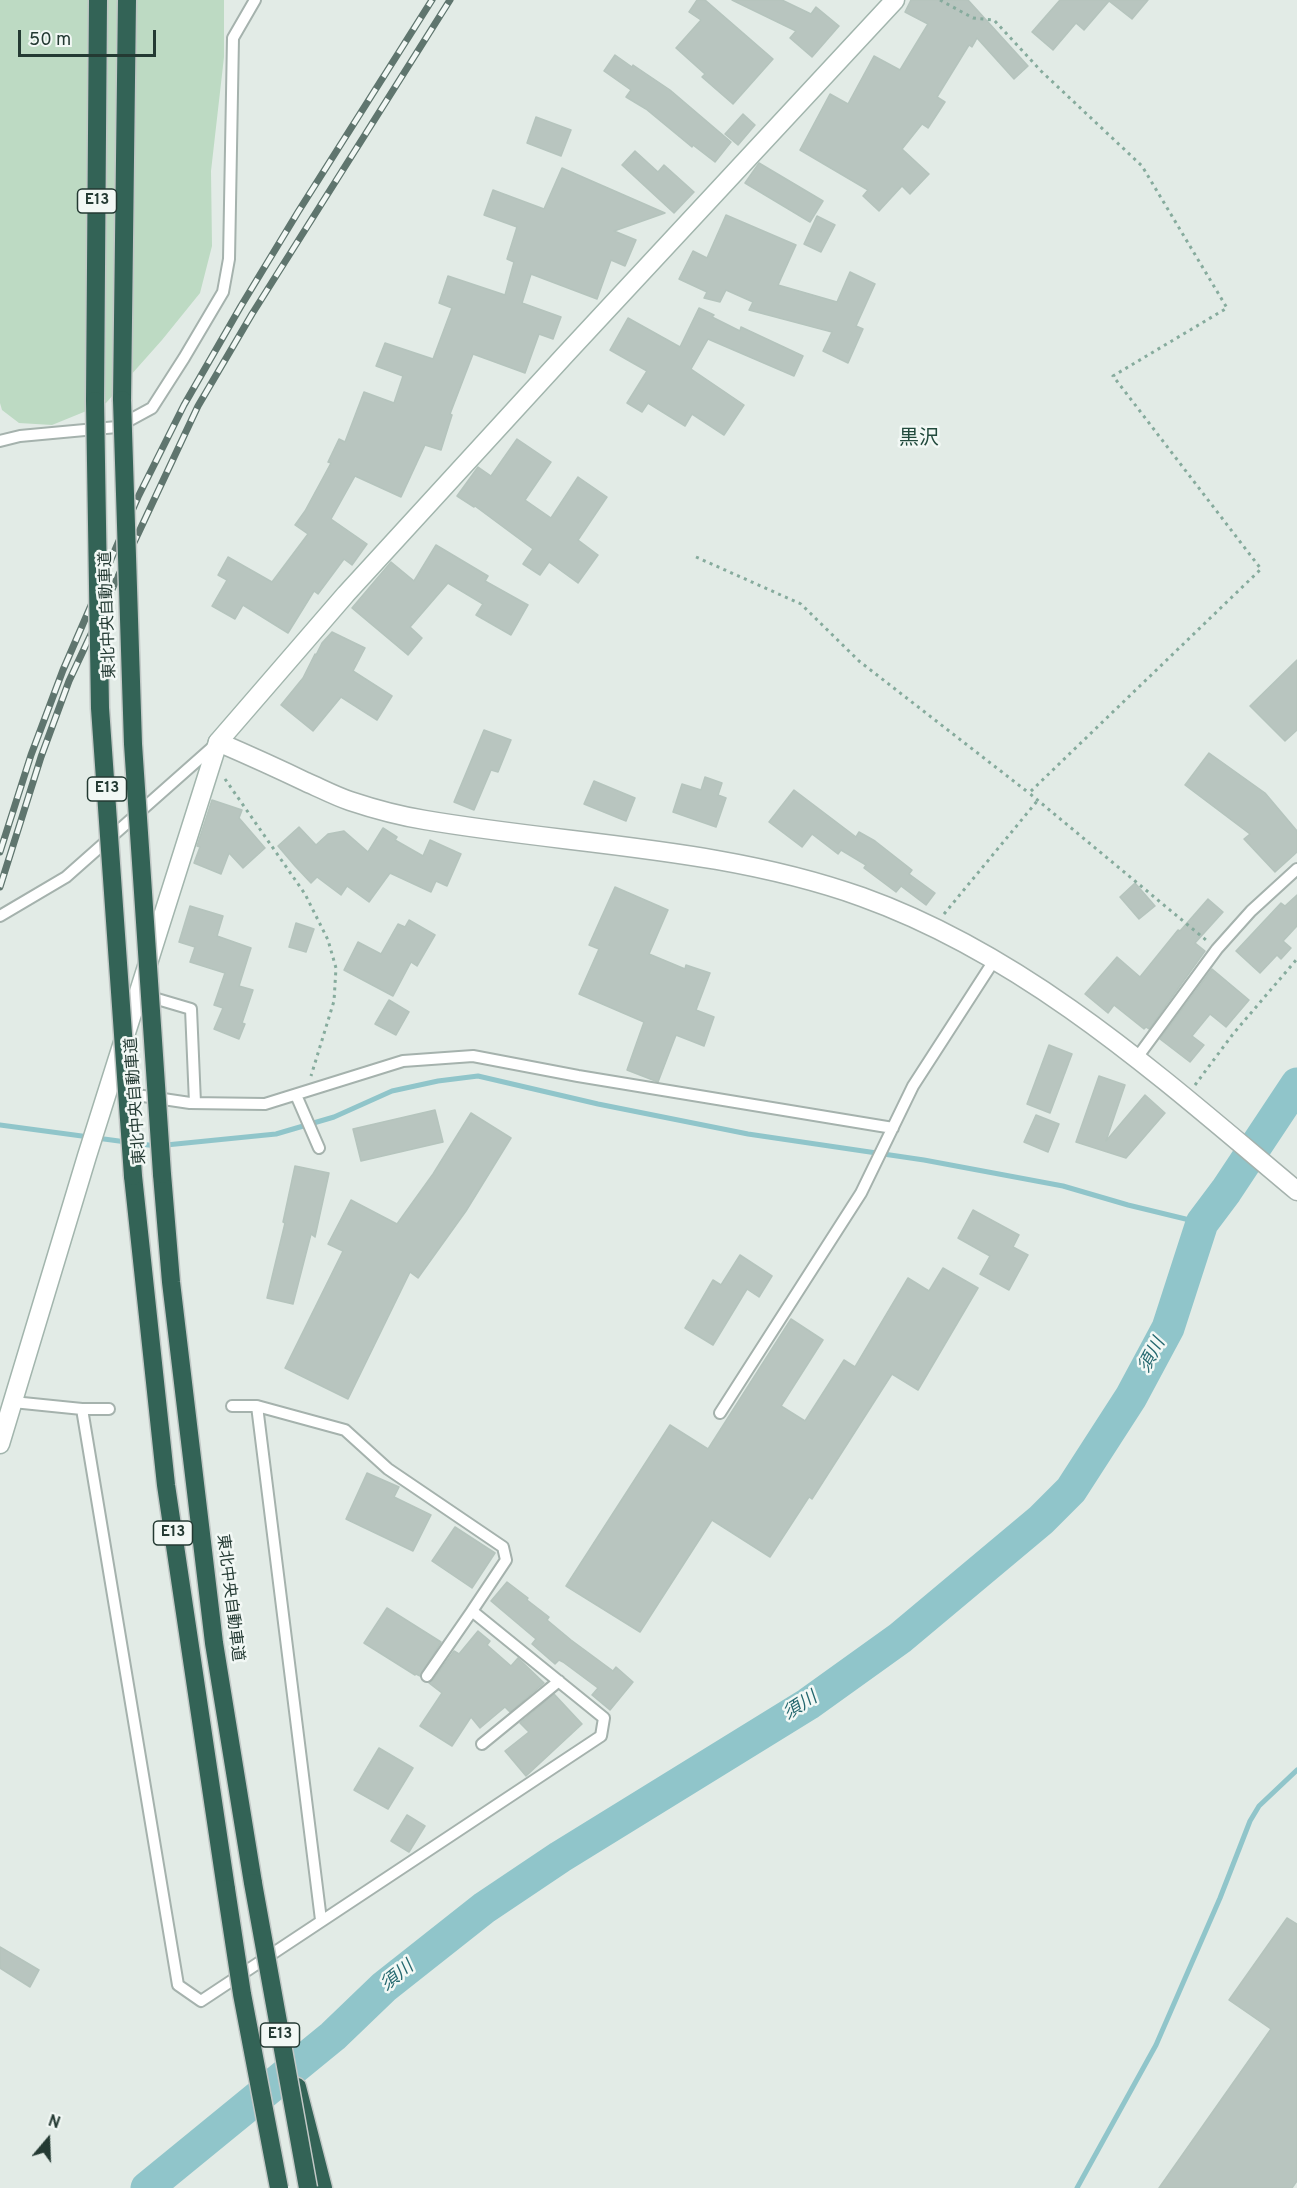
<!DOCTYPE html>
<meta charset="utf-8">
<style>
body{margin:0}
#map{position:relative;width:1297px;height:2188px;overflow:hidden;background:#e2ebe6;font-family:Overpass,sans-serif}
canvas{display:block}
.north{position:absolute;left:18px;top:2110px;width:60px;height:60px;-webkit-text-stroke:4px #f2f8f5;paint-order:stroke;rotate:19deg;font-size:16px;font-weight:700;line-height:24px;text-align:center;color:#243a33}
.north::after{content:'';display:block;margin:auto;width:21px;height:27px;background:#243a33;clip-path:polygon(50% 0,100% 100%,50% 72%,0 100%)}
.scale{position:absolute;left:18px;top:30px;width:138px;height:27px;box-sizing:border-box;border:3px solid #243a33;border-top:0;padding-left:8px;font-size:18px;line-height:21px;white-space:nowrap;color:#243a33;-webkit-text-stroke:4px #f2f8f5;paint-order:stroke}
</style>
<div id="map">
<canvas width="1297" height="2188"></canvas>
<div class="north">N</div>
<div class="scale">50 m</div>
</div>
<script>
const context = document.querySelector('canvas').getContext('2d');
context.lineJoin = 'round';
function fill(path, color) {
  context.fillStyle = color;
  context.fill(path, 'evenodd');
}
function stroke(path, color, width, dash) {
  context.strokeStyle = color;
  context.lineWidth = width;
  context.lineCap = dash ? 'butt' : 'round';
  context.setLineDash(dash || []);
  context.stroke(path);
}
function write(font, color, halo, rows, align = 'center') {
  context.font = font + ' Overpass,"Noto Sans JP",sans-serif';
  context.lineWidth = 5;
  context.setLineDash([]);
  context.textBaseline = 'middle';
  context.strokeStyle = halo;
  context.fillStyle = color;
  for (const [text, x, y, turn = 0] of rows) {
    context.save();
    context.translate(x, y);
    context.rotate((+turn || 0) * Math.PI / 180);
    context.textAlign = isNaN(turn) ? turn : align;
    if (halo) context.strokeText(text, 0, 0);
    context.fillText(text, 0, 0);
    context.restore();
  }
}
fill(new Path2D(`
 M 0,0 L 224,0 L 224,57 L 211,171 L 212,246 L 200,293 L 162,340 L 106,403 L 52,425 L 19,423 L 2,410 L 0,403 Z`), '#bddac3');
stroke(new Path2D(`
 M 0,1125 L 156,1146 L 276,1134 L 334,1117 L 392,1091 L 438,1081 L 478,1076 L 598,1104 L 748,1134 L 924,1160 L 1063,1186 L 1128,1205 L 1202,1223
 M 1077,2188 L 1156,2045 L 1220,1898 L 1250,1821 L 1259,1806 L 1297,1770`), '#90c5ca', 5);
stroke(new Path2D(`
 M 147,2188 L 333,2036 L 384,1987 L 484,1908 L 560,1857 L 808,1704 L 900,1638 L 1041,1520 L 1071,1490 L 1131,1397 L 1168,1328 L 1202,1223 L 1226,1191 L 1297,1084`), '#90c5ca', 33);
const building = new Path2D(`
 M 697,0 L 705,0 L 773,59 L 733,104 L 702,77 L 705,74 L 676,48 L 701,20 L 689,12 Z
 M 732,0 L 782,0 L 811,14 L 816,7 L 839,26 L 812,57 L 790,38 L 796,31 Z
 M 911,0 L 968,0 L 1028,66 L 1014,79 L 977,38 L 972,47 L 969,45 L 937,97 L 945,102 L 928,128 L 922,124 L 902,149 L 929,174 L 910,194 L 902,186 L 879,211 L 863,196 L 868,190 L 800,150 L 830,94 L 848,104 L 874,56 L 900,70 L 928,24 L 905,12 Z
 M 1060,0 L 1148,0 L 1132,19 L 1109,1 L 1084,30 L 1076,23 L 1053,50 L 1032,32 Z
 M 615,55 L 632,67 L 633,65 L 670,90 L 731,142 L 715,162 L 693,145 L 692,147 L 646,109 L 626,97 L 631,90 L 604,71 Z
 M 743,114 L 755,125 L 738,145 L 725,134 Z
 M 536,117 L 571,130 L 561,156 L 527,143 Z
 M 635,151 L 658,172 L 664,165 L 694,192 L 674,213 L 622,165 Z
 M 759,163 L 823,201 L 810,222 L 745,183 Z
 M 562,168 L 665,213 L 614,231 L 636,240 L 625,266 L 611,260 L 597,299 L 531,274 L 522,303 L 561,317 L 553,339 L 539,334 L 525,373 L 473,354 L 450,414 L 452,415 L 441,450 L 425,445 L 401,497 L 355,476 L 331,519 L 367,544 L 352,565 L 344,559 L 318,594 L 314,591 L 288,633 L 243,605 L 235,619 L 212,606 L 227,580 L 218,575 L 228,557 L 272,582 L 308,534 L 295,525 L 305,511 L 331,463 L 328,462 L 339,439 L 345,442 L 364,392 L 394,403 L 403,376 L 376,366 L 385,343 L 433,359 L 452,308 L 439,303 L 448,276 L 505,295 L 514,262 L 507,259 L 517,227 L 484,215 L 493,190 L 544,209 Z
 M 726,215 L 796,245 L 778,285 L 837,302 L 850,272 L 875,284 L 856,326 L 863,329 L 848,363 L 823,351 L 832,332 L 749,310 L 753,302 L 726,290 L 720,302 L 704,298 L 707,292 L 679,279 L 693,251 L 707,258 Z
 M 817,216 L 835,225 L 821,252 L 804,244 Z
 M 699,308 L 714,315 L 712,317 L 740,331 L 741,327 L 803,356 L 794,376 L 708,339 L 691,369 L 744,405 L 724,435 L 692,414 L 685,426 L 648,403 L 642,412 L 627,403 L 647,371 L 610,350 L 628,318 L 680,347 Z
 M 517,439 L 551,462 L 525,500 L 551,518 L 578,477 L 607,497 L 578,540 L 598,555 L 578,583 L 549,562 L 540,575 L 523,564 L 533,549 L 475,506 L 474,507 L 457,496 L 478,467 L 491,476 Z
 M 436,545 L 488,576 L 485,581 L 528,605 L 511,635 L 476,615 L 483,604 L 448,583 L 410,627 L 422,638 L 408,655 L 352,608 L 391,562 L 414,581 Z
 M 332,632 L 365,648 L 353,671 L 392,696 L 377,720 L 341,697 L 313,731 L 281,705 L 303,678 L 315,654 L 316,655 L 322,643 Z
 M 1297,660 L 1297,730 L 1285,741 L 1250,706 Z
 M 484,730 L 511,740 L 498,772 L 491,770 L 474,810 L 454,802 Z
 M 1209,753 L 1265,793 L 1297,831 L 1297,852 L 1275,872 L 1244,839 L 1250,834 L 1185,785 Z
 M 705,777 L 722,783 L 718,795 L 726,798 L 716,827 L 673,812 L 682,784 L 701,790 Z
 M 594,781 L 635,798 L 626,821 L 584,804 Z
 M 794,790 L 856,837 L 859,832 L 875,841 L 912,870 L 909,874 L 935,893 L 926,905 L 901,886 L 896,892 L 864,868 L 866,865 L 841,850 L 838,854 L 812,834 L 802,847 L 769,822 Z
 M 212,800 L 242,810 L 239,818 L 265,848 L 243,868 L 229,853 L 221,874 L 194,863 L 200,847 L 197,846 Z
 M 299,827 L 316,845 L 328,834 L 344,831 L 368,852 L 383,828 L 397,837 L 395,840 L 423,856 L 430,840 L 461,854 L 447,886 L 436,881 L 431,892 L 390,873 L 369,902 L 347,886 L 341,895 L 317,877 L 311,883 L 295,866 L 278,846 Z
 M 1135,883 L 1155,906 L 1139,919 L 1120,897 Z
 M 615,887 L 668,910 L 649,954 L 685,969 L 686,965 L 710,973 L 696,1010 L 714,1017 L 704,1046 L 676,1035 L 658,1082 L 627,1070 L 644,1022 L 579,994 L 599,949 L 589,945 Z
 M 1297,895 L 1297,926 L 1283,941 L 1291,948 L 1281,959 L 1277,955 L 1260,973 L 1236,951 L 1281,903 L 1285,906 Z
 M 1208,899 L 1223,912 L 1195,943 L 1205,951 L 1149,1029 L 1146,1027 L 1144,1029 L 1114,1005 L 1108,1013 L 1085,994 L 1117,957 L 1140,977 L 1178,930 L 1180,931 Z
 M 190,906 L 223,916 L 217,936 L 251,948 L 239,986 L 253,990 L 242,1023 L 245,1024 L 239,1039 L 214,1029 L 223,1008 L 214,1005 L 225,973 L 190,962 L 195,947 L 179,942 Z
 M 409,920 L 435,935 L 417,966 L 411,962 L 393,996 L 344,970 L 358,942 L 381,954 L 398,924 L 405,927 Z
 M 296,923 L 314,929 L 306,952 L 289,947 Z
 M 1212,969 L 1249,1000 L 1226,1027 L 1210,1014 L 1192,1036 L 1204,1045 L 1190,1062 L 1160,1039 Z
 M 389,1000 L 409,1012 L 396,1035 L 375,1024 Z
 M 1049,1045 L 1072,1054 L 1050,1113 L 1027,1104 Z
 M 1099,1076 L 1125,1085 L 1106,1141 L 1145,1095 L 1165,1113 L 1126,1158 L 1076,1142 Z
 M 435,1110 L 443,1142 L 361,1161 L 353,1129 Z
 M 471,1113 L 511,1138 L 466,1211 L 418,1278 L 410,1272 L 348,1399 L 285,1368 L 343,1251 L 328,1244 L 351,1200 L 397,1224 L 433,1174 Z
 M 1036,1115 L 1059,1124 L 1048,1152 L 1024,1142 Z
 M 295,1166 L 329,1173 L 315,1237 L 311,1234 L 293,1304 L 267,1298 L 285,1223 L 283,1222 Z
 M 973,1210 L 1019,1235 L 1013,1247 L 1028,1255 L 1009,1290 L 980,1274 L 990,1256 L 958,1238 Z
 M 740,1255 L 772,1276 L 759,1297 L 747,1289 L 713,1345 L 685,1328 L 713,1280 L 721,1285 Z
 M 943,1268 L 978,1288 L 918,1390 L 892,1374 L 812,1499 L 809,1497 L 770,1557 L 712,1520 L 640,1632 L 566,1586 L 670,1425 L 708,1449 L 791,1319 L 823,1340 L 781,1406 L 805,1421 L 844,1360 L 855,1367 L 908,1278 L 929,1291 Z
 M 367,1473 L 399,1487 L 394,1497 L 431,1515 L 413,1551 L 346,1519 Z
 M 455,1527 L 495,1553 L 472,1588 L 432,1561 Z
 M 507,1582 L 528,1598 L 527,1600 L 549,1617 L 547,1620 L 571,1640 L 613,1671 L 616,1667 L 633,1682 L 610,1710 L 592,1695 L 598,1688 L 563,1662 L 559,1660 L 555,1664 L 532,1644 L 536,1639 L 491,1601 Z
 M 387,1608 L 441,1642 L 420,1676 L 416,1674 L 415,1675 L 364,1643 Z
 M 478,1631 L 490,1641 L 487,1645 L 511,1666 L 518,1658 L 544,1683 L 510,1712 L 505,1707 L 480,1728 L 471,1717 L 452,1746 L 420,1726 L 442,1693 L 429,1683 L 433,1680 L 454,1651 L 459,1654 Z
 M 554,1694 L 582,1724 L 526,1776 L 505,1751 L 529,1732 L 520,1723 Z
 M 379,1748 L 413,1768 L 388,1809 L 354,1790 Z
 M 407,1815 L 425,1826 L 409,1852 L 391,1841 Z
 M 1287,1918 L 1297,1924 L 1297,2181 L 1292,2188 L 1159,2188 L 1271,2029 L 1229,2000 Z
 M 0,1947 L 39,1970 L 30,1987 L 0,1968 Z`);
fill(building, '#b8c5bf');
stroke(building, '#b5c4bd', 1.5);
const lane = new Path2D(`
 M 0,441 L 20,436 L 117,427 L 152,408 L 184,358 L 223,292 L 229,259 L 233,38 L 255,0
 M 0,916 L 66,877 L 215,745
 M 147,996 L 191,1009 L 195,1103
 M 1136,1059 L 1217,949 L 1251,911 L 1297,869
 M 123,1093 L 190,1103 L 265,1104 L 403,1061 L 473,1056 L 578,1076 L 893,1128
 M 296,1095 L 319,1148
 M 13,1402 L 82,1409 L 109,1409
 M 257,1406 L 321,1920
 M 82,1409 L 178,1985 L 201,2001 L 601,1736 L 604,1718 L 472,1611 L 506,1560 L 503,1547 L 388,1469 L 345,1430 L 257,1406 L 232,1406
 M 720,1413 L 861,1193 L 913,1086 L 995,959
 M 427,1676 L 472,1611
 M 482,1744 L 559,1681`);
const street = new Path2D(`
 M 218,742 C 248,755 277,768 306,782 C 320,788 335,796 350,801 C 374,809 400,816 425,820 C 571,845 722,847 862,897 C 1029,957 1163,1079 1297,1191`);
const secondary = new Path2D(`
 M 0,1444 L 87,1156 L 218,742 L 346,594 L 565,355 L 895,0`);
const highway = new Path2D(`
 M 122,400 L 127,0
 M 95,401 L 98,0
 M 162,1174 L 171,1282 L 214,1643 L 253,1883
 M 133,1176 L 166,1485 L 226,1889
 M 297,2087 L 323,2188`);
stroke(lane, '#a5b2ad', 14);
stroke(street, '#a5b2ad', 21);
stroke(secondary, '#a2b5ad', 21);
stroke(highway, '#c2c8c6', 21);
stroke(new Path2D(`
 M 940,0 L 973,18 L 994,20 L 1041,71 L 1142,166 L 1227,308 L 1113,376 L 1261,569 L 1029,793 L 1206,940
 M 696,557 L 801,604 L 859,661 L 1029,793
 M 225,779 L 305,894 L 328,940 L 336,968 L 334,1001 L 311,1076
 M 944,914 L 1038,800
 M 1195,1085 L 1233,1034 L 1297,959`), '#86ab9d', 3, [3, 4.5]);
stroke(lane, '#fff', 10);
stroke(street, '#fff', 18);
stroke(secondary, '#fff', 18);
stroke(highway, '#336356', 18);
const rail = new Path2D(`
 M 0,852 L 31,755 L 63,670 L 138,497 L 184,405 L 241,306 L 298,212 L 432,0
 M 0,887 L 41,757 L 69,681 L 198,406 L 252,314 L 450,0`);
stroke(rail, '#5f756e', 7);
stroke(rail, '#f2f8f5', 4.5, [14]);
const highwayBridge = new Path2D(`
 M 122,400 L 133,744 L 162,1174
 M 95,401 L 100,708 L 133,1176
 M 253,1883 L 308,2188
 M 226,1889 L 242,1994 L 279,2188`);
stroke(highwayBridge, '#c2c8c6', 21, []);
stroke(highwayBridge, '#336356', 18);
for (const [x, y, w] of [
 [97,201,39],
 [107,789,39],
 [173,1533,39],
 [280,2035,39]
]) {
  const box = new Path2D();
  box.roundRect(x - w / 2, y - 12, w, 24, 4.5);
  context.fillStyle = '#f2f8f5';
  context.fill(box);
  stroke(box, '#243a33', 1.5);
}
write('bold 15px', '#243a33', null, [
 ["E13",97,201],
 ["E13",107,789],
 ["E13",173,1533],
 ["E13",280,2035]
]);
write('16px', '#243a33', '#f2f8f5', [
 ["東北中央自動車道",109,615,-92],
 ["東北中央自動車道",137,1101,-94],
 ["東北中央自動車道",229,1598,83]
]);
write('italic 18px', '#25686f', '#f2f8f5', [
 ["須川",1153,1356,-62],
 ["須川",801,1707,-33],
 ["須川",398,1977,-39]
]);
write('20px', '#224a3d', '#f2f8f5', [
 ["黒沢",919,440]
]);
</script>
